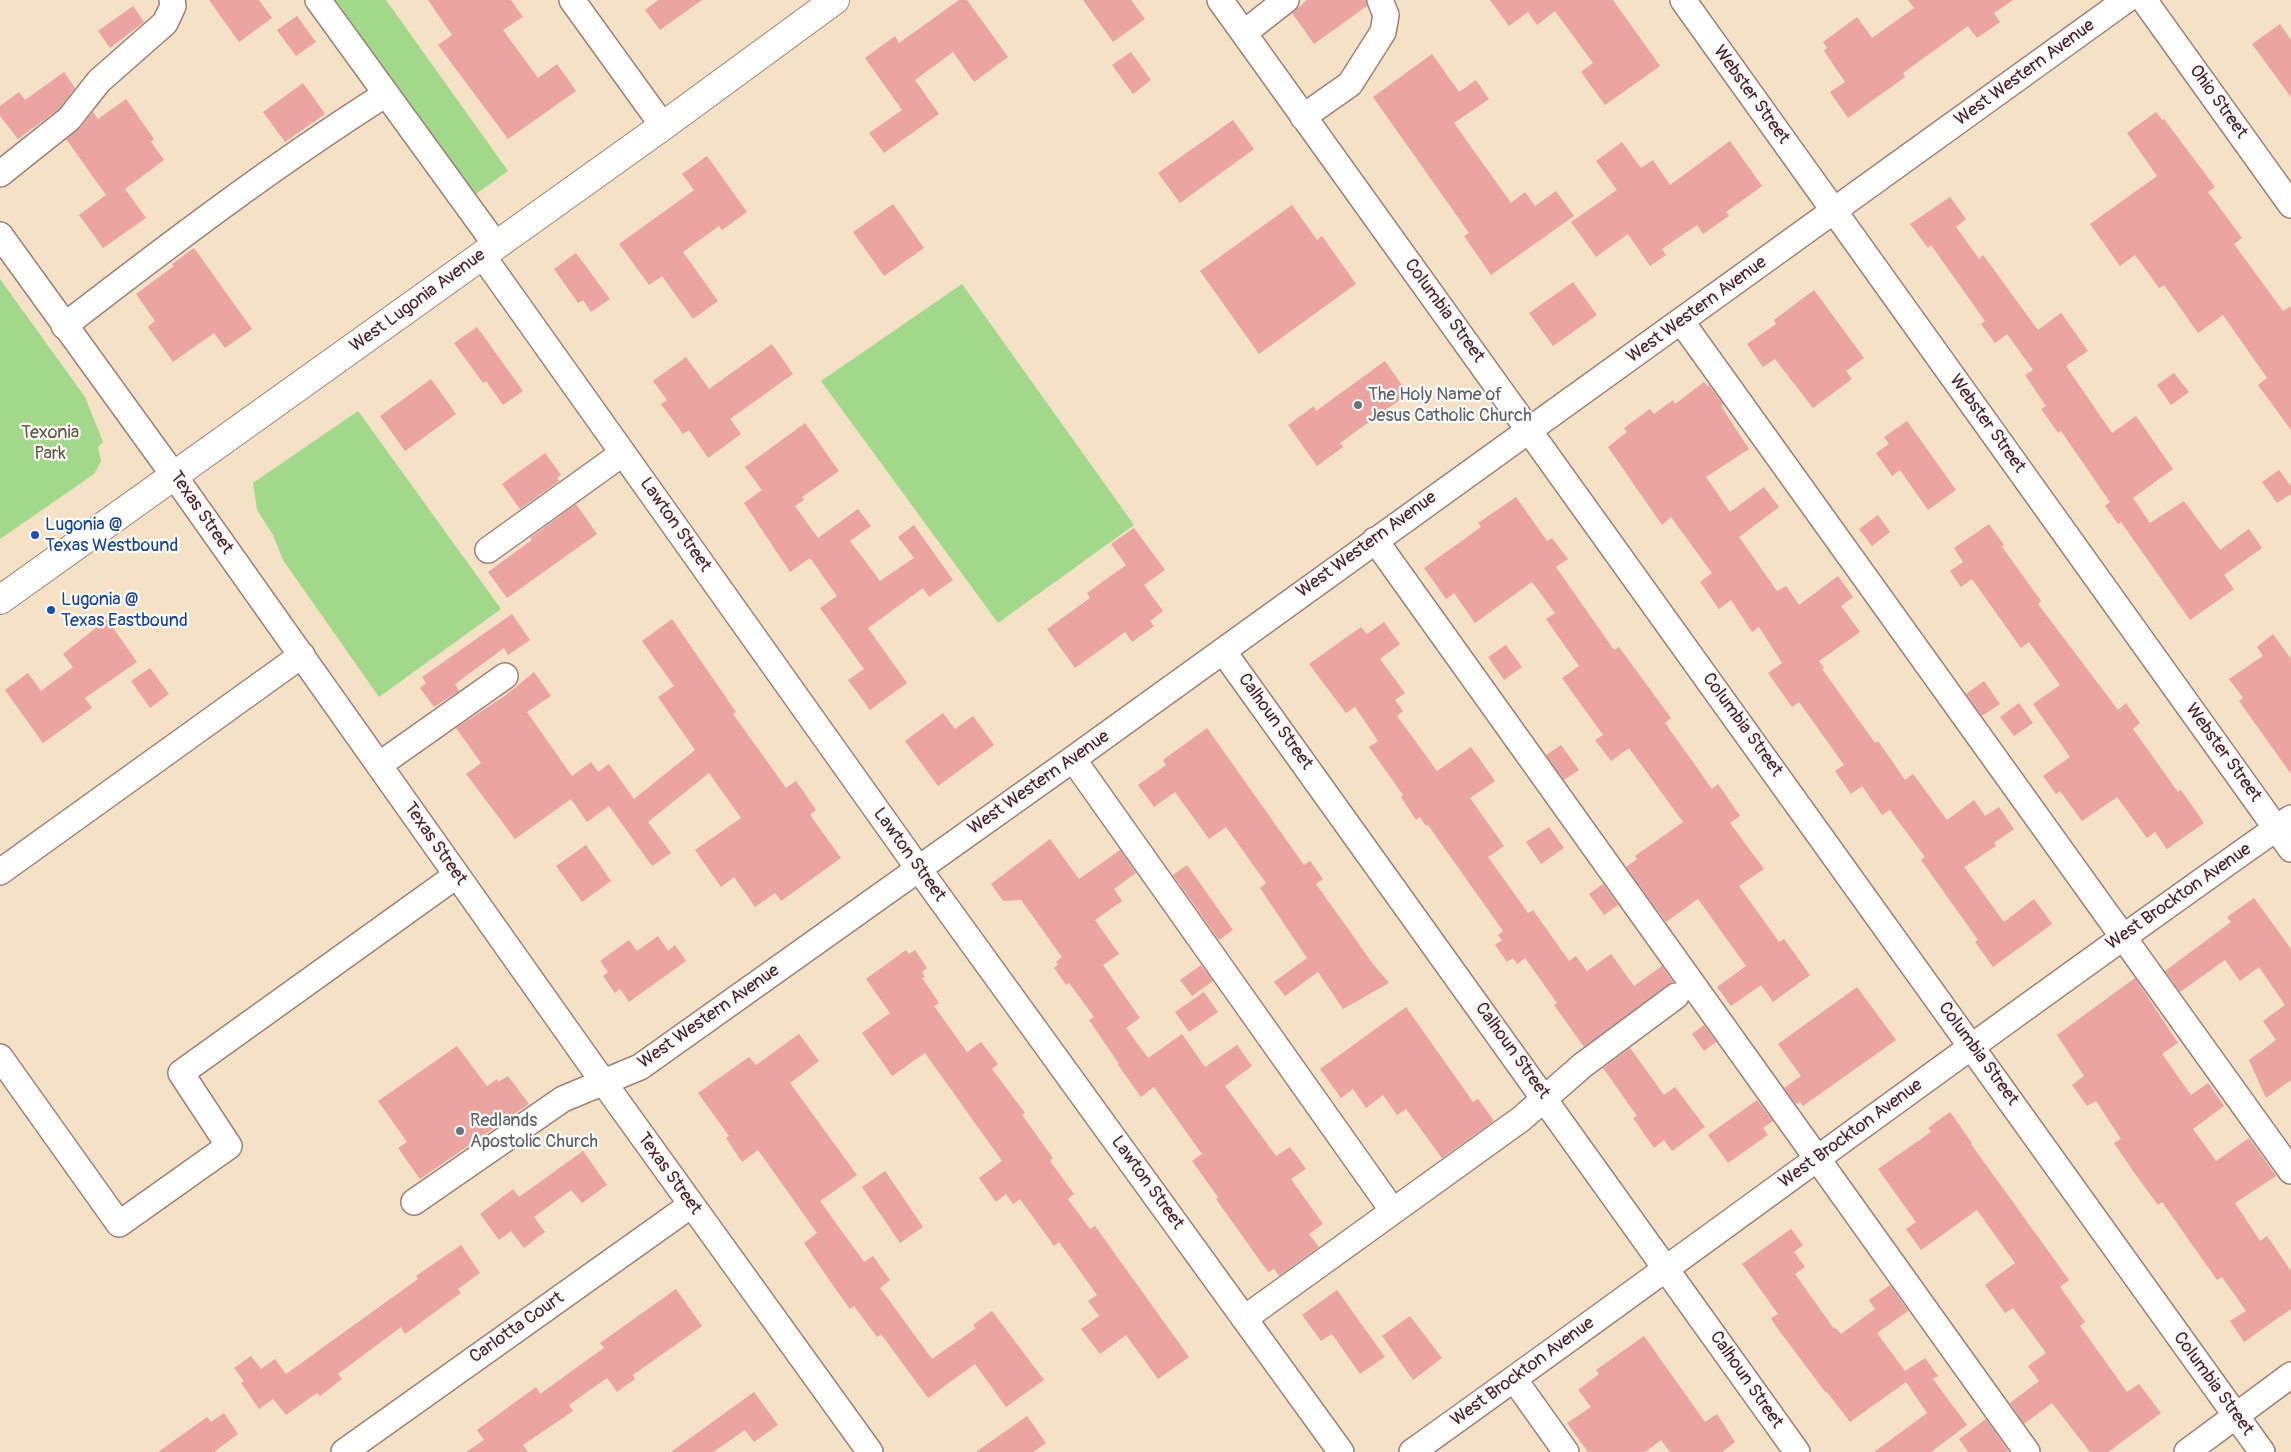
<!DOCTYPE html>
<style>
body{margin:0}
canvas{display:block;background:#f4e1c6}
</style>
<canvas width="2291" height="1452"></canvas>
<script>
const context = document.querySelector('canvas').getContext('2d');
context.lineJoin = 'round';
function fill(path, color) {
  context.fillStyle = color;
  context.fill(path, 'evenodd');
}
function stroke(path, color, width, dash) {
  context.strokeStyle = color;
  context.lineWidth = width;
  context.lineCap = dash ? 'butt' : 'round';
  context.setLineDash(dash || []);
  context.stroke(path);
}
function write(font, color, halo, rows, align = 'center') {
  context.font = font + ' Pangolin,sans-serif';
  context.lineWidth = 4.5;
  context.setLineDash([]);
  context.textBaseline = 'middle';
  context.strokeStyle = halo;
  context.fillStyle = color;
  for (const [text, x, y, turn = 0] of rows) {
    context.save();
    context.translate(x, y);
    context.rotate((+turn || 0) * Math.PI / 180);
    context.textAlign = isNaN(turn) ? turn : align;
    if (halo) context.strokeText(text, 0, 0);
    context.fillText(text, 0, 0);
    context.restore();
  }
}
fill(new Path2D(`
 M 331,0 L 386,0 L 508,171 L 473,196 Z
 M 0,279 L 85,397 L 103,442 L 98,447 L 101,461 L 94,474 L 0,539 Z
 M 962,284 L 1134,525 L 998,623 L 821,381 Z
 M 358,411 L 501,609 L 379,697 L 283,560 L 273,535 L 257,510 L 253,483 Z`), '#a1d88a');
fill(new Path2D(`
 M 209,0 L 259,0 L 272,18 L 239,42 Z
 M 428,0 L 511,0 L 523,17 L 503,30 L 538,78 L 557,64 L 576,91 L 508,139 L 438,45 L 452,35 Z
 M 658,0 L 702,0 L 660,30 L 645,10 Z
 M 959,0 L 967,0 L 1008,57 L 974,82 L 953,52 L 915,80 L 939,114 L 884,153 L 869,133 L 902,110 L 865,58 L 895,36 L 899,43 Z
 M 1083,0 L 1131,0 L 1145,19 L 1113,42 Z
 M 1307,0 L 1366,0 L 1367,6 L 1314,44 L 1292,13 Z
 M 1490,0 L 1613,0 L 1660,66 L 1605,105 L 1581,72 L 1593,63 L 1555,11 L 1537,25 L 1528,12 L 1509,26 Z
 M 1908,0 L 2013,0 L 1994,13 L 2000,22 L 1977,38 L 1968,26 L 1903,73 L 1905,77 L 1848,118 L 1830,92 L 1845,82 L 1824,51 L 1827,48 L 1823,42 L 1857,17 L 1872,38 L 1914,8 Z
 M 133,6 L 144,22 L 110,48 L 98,31 Z
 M 297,16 L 316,42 L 296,56 L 277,30 Z
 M 2280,24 L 2291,40 L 2291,97 L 2252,44 Z
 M 1131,52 L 1151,80 L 1133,94 L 1112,65 Z
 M 1432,54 L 1459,92 L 1476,80 L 1489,99 L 1454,123 L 1511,203 L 1525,192 L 1535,206 L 1556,191 L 1574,216 L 1491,275 L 1464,236 L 1469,233 L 1373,97 Z
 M 64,72 L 75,88 L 59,109 L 18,139 L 0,116 L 0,106 L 19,92 L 25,100 Z
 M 303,83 L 325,114 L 285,142 L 263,112 Z
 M 126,99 L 154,139 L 151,142 L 164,160 L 125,189 L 146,218 L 103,248 L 79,215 L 106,195 L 66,139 L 80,128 L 93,112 L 98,119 Z
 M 2156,112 L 2162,120 L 2164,119 L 2215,187 L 2208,192 L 2242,238 L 2234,244 L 2283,311 L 2291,306 L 2291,430 L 2258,385 L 2267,378 L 2223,315 L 2198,333 L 2164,285 L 2159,288 L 2135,255 L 2120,266 L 2090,224 L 2157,176 L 2127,133 Z
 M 1233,120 L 1254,149 L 1180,203 L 1158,173 Z
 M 1730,141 L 1762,186 L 1726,212 L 1729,216 L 1703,234 L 1697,225 L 1662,249 L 1666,255 L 1650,266 L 1628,234 L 1596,257 L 1571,222 L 1617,190 L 1596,161 L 1622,142 L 1641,168 L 1653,160 L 1670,185 Z
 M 707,156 L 747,212 L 722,230 L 719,226 L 683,252 L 718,301 L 693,319 L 662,276 L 649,285 L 619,244 L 694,190 L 682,174 Z
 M 1950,197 L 1966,219 L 1956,227 L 1979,259 L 1983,255 L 2038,330 L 2061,313 L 2088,351 L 2066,366 L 2112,433 L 2136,416 L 2173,469 L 2133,498 L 2150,523 L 2184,501 L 2220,550 L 2249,529 L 2262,548 L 2224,575 L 2234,589 L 2190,620 L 2121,522 L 2118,524 L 2105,506 L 2110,502 L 2061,431 L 2058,433 L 2041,409 L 2046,406 L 2025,375 L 2033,370 L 2007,334 L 1995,343 L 1981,324 L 1985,321 L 1963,290 L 1931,245 L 1928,248 L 1910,224 Z
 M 893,204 L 924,248 L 884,276 L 853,232 Z
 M 1292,205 L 1317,240 L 1322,236 L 1356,284 L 1259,354 L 1200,271 Z
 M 194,248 L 252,329 L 225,348 L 214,333 L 173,362 L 148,327 L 155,321 L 136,294 L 174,266 L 172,264 Z
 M 576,253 L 610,299 L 591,312 L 583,300 L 578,303 L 554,269 Z
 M 1573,282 L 1597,315 L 1553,346 L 1529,313 Z
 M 1814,290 L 1864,358 L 1846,371 L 1852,379 L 1813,408 L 1775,359 L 1763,367 L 1747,344 L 1776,324 L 1774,320 Z
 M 477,327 L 523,391 L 503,405 L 486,381 L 483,383 L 454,343 Z
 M 772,344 L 793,374 L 730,419 L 741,434 L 708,458 L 689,430 L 683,434 L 661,404 L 667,400 L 653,381 L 686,357 L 709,389 Z
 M 1385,361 L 1408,394 L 1340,443 L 1343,447 L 1317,466 L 1288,425 L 1314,406 L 1316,411 Z
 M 2174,373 L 2189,392 L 2171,405 L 2157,385 Z
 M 431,379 L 456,414 L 405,451 L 380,416 Z
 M 1704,382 L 1707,386 L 1709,385 L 1723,404 L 1721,406 L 1749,449 L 1706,477 L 1730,512 L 1764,487 L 1779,507 L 1739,537 L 1777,591 L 1786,586 L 1799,605 L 1838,576 L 1853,597 L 1841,606 L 1860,632 L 1819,661 L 1824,668 L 1822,669 L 1875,743 L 1878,741 L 1905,780 L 1913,774 L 1947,820 L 1974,800 L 1985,816 L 1999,807 L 2014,829 L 1994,843 L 1996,846 L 1964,867 L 2004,922 L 2034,899 L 2052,924 L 1993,967 L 1975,942 L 1978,940 L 1921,860 L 1925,857 L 1890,810 L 1882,815 L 1862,786 L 1851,794 L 1835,771 L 1844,765 L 1799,702 L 1792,707 L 1768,673 L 1782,663 L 1759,627 L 1752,632 L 1731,600 L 1719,609 L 1700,582 L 1712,573 L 1671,517 L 1662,525 L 1608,447 L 1627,432 L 1624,428 L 1650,409 L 1654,414 L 1673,400 L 1675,404 Z
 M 1907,421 L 1956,490 L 1928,510 L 1900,470 L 1892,476 L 1876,453 L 1889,444 L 1884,437 Z
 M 805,423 L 839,471 L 802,497 L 804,500 L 795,506 L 818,538 L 858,509 L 871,526 L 850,541 L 880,581 L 914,558 L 898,537 L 914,525 L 953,580 L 929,597 L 923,588 L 868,628 L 907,683 L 870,710 L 848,680 L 864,669 L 820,608 L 837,596 L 810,558 L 790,572 L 744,503 L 762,490 L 745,467 Z
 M 545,453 L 561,475 L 557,478 L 559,481 L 520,509 L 502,484 Z
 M 2279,470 L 2291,486 L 2291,494 L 2277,503 L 2262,482 Z
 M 1516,497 L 1547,541 L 1552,538 L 1568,559 L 1556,567 L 1614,650 L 1619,647 L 1671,718 L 1665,723 L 1712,789 L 1718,784 L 1740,816 L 1730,823 L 1764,869 L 1739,886 L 1779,942 L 1784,939 L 1810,975 L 1773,1002 L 1761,985 L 1731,1006 L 1717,987 L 1746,966 L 1698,899 L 1666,922 L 1626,867 L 1637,859 L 1635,856 L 1683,822 L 1629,748 L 1611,761 L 1595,740 L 1603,735 L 1562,678 L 1579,666 L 1546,619 L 1555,613 L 1532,582 L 1475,623 L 1454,593 L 1446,599 L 1424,568 L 1481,527 L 1478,523 Z
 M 576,504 L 597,534 L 507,598 L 488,572 L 532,540 L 530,538 Z
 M 1878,515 L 1890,532 L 1872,546 L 1859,529 Z
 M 1989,524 L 2004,545 L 2002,547 L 2041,601 L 2038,604 L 2118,710 L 2126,703 L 2140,723 L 2133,729 L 2178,792 L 2181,790 L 2204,823 L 2167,849 L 2155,832 L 2147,838 L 2117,797 L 2082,821 L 2060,791 L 2056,794 L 2043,776 L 2070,757 L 2033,704 L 2060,685 L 2029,642 L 2021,648 L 1972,579 L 1961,587 L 1950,571 L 1963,562 L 1954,548 Z
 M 1134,528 L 1165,570 L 1144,585 L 1163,611 L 1150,621 L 1154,626 L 1132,642 L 1125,632 L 1075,668 L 1047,629 L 1090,598 L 1087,593 L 1126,565 L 1111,544 Z
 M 512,614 L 530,640 L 508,655 L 504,648 L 455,684 L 459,691 L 434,707 L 420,688 L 426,683 L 422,677 Z
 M 107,619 L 137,662 L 85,698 L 92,708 L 43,743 L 5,690 L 28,673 L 41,691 L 73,667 L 63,654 Z
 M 672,619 L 736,712 L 733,714 L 786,788 L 796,781 L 816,810 L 810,815 L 841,858 L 781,901 L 775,893 L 755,907 L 734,877 L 721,887 L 695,850 L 741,818 L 709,773 L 648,822 L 671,853 L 652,866 L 609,806 L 587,822 L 571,799 L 515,839 L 466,774 L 481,763 L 456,728 L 506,695 L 534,672 L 551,696 L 527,712 L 572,776 L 591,762 L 598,772 L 609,764 L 634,799 L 695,750 L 658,697 L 674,686 L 642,641 Z
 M 1384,622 L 1400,644 L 1380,659 L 1405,693 L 1395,700 L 1403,711 L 1397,716 L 1437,771 L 1471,747 L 1495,781 L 1470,798 L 1504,846 L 1488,857 L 1528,913 L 1533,910 L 1569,961 L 1576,956 L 1587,971 L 1611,954 L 1634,986 L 1662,966 L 1673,982 L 1584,1047 L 1554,1005 L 1557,1003 L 1525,958 L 1517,964 L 1513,958 L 1507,962 L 1495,945 L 1502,940 L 1498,935 L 1503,931 L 1428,825 L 1426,826 L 1420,817 L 1416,820 L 1401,797 L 1403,795 L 1369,747 L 1378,741 L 1355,707 L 1346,713 L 1309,664 L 1361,627 L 1367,634 Z
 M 2273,634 L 2291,659 L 2291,774 L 2239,701 L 2243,698 L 2229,679 L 2263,656 L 2257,647 Z
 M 1506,645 L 1522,667 L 1504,680 L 1488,657 Z
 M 150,668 L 169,694 L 150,708 L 131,681 Z
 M 1984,681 L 2000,704 L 1982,716 L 1966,694 Z
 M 2019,703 L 2033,723 L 2014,736 L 2000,717 Z
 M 943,713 L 955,729 L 973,716 L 994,745 L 938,786 L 905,741 Z
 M 1207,728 L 1304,865 L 1310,861 L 1323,879 L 1316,884 L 1373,964 L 1389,983 L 1343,1009 L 1318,972 L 1285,996 L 1274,982 L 1307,958 L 1260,888 L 1266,883 L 1226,827 L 1209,839 L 1175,792 L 1154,807 L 1138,785 L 1166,765 L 1163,760 Z
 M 1561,745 L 1579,770 L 1564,780 L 1546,755 Z
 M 1549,827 L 1564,848 L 1541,864 L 1526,842 Z
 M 1050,839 L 1079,879 L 1120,850 L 1136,873 L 1114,889 L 1122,901 L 1095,920 L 1119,954 L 1103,965 L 1140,1018 L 1126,1028 L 1148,1058 L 1182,1034 L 1205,1067 L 1237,1045 L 1252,1066 L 1225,1086 L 1276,1156 L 1290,1147 L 1306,1169 L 1291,1179 L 1323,1224 L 1309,1234 L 1319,1247 L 1279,1276 L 1274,1269 L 1268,1272 L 1216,1199 L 1218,1197 L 1192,1161 L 1202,1154 L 1154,1087 L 1141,1097 L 1118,1065 L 1119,1064 L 1089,1020 L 1094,1017 L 1069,983 L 1066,985 L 1054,968 L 1058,965 L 1056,962 L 1062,957 L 1021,900 L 1003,901 L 991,884 Z
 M 586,845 L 611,881 L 582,902 L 556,866 Z
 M 1187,865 L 1233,930 L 1219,940 L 1173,875 Z
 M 1603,884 L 1618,905 L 1604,915 L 1589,894 Z
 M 2254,898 L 2291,949 L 2291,1080 L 2266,1098 L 2249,1060 L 2276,1040 L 2263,1021 L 2285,1005 L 2259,967 L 2240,981 L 2225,960 L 2180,992 L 2165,971 L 2231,922 L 2227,917 Z
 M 658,936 L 668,951 L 675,945 L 686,961 L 629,1002 L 620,989 L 615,993 L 603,976 L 608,972 L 600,961 L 629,940 L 637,951 Z
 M 906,950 L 909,954 L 915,950 L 927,968 L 922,972 L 925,977 L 922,978 L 939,1003 L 934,1006 L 967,1052 L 981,1042 L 998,1064 L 992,1069 L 1025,1113 L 1022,1115 L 1053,1158 L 1050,1161 L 1074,1194 L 1068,1199 L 1090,1229 L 1095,1226 L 1189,1357 L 1158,1379 L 1126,1335 L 1100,1354 L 1081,1329 L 1099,1316 L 1088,1301 L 1097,1295 L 1059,1242 L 1054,1246 L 1020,1199 L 1013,1204 L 1006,1194 L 996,1202 L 979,1178 L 1002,1161 L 925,1053 L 892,1076 L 862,1033 L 890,1013 L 866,979 Z
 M 1201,965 L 1213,981 L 1192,996 L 1180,980 Z
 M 2135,978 L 2178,1043 L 2162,1054 L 2191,1095 L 2208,1083 L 2224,1106 L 2193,1129 L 2216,1161 L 2249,1138 L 2276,1176 L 2235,1203 L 2260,1241 L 2267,1236 L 2291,1271 L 2291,1309 L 2244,1342 L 2230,1321 L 2246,1311 L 2222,1277 L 2217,1280 L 2162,1202 L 2158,1205 L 2133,1171 L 2114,1143 L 2121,1139 L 2096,1101 L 2087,1106 L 2072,1085 L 2084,1076 L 2057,1035 Z
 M 1857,987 L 1896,1040 L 1803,1106 L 1800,1102 L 1796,1104 L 1784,1088 L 1801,1076 L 1778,1044 Z
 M 1204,992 L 1218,1012 L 1189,1032 L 1175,1012 Z
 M 1406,1007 L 1473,1102 L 1478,1099 L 1494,1121 L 1442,1158 L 1406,1109 L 1397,1115 L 1383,1095 L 1366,1108 L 1353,1089 L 1341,1098 L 1320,1069 Z
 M 1704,1025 L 1716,1042 L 1704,1051 L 1692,1034 Z
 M 799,1034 L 819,1061 L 790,1083 L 857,1175 L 820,1201 L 864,1262 L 873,1256 L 890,1280 L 880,1288 L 932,1359 L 976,1328 L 973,1325 L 992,1311 L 1044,1380 L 1006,1407 L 975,1364 L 928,1398 L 881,1334 L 877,1337 L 854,1306 L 850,1309 L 832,1284 L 804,1243 L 817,1233 L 758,1150 L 742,1162 L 726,1138 L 729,1136 L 698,1093 L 749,1057 L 756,1065 Z
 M 457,1046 L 487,1086 L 497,1079 L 498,1082 L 508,1076 L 529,1104 L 420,1179 L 398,1148 L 407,1142 L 378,1101 Z
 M 1630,1048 L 1664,1095 L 1675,1087 L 1705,1127 L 1672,1151 L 1664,1140 L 1654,1148 L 1633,1118 L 1637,1116 L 1603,1068 Z
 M 1757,1100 L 1773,1121 L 1763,1128 L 1768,1135 L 1728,1163 L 1708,1135 Z
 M 1950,1112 L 1972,1143 L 1971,1144 L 2069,1280 L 2060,1287 L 2085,1322 L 2080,1326 L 2127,1392 L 2139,1384 L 2161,1413 L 2108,1452 L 2090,1452 L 2052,1403 L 2024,1424 L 2010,1403 L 2039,1381 L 2028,1366 L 2046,1353 L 2013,1308 L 2005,1313 L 1985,1285 L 2015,1263 L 1977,1210 L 1921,1250 L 1906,1229 L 1916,1222 L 1878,1169 L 1931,1132 L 1928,1128 Z
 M 583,1151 L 607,1185 L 582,1203 L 571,1190 L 534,1217 L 545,1232 L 524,1248 L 511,1231 L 499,1240 L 480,1214 L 513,1189 L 519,1197 Z
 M 885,1171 L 923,1227 L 900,1243 L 862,1187 Z
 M 1791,1229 L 1803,1245 L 1794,1252 L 1805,1267 L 1795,1274 L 1834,1329 L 1835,1327 L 1841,1334 L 1875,1309 L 1869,1300 L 1890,1285 L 1908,1311 L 1877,1333 L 1905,1371 L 1925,1358 L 1938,1376 L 1933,1379 L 1967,1425 L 1931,1452 L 1874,1452 L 1927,1413 L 1906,1382 L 1850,1422 L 1827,1392 L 1826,1393 L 1775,1325 L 1771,1318 L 1778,1314 L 1742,1264 Z
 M 461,1245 L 480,1273 L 458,1289 L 461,1293 L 405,1334 L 401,1327 L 338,1374 L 342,1379 L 320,1396 L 317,1393 L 286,1415 L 273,1399 L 259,1409 L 241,1383 L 244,1381 L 234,1368 L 251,1356 L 261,1369 L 275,1359 L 286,1374 L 418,1279 L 416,1276 Z
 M 676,1289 L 702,1326 L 633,1375 L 635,1379 L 617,1392 L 607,1378 L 569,1405 L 573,1411 L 523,1445 L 528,1452 L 466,1452 L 484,1440 L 477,1430 L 536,1387 L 540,1394 L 580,1365 L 604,1348 L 600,1343 Z
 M 1337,1290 L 1385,1357 L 1360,1374 L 1332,1334 L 1321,1341 L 1302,1315 Z
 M 1410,1316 L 1442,1358 L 1413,1380 L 1382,1336 Z
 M 1644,1336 L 1705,1422 L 1717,1414 L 1735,1442 L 1722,1452 L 1670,1452 L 1661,1440 L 1645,1452 L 1588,1452 L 1567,1423 L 1591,1407 L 1578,1390 L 1599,1374 L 1596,1370 Z
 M 754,1392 L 778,1425 L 754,1442 L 745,1430 L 713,1452 L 671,1452 Z
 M 224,1413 L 238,1434 L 214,1452 L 158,1452 L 207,1417 L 211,1422 Z
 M 1027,1416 L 1046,1443 L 1033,1452 L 976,1452 Z
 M 1986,1419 L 2009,1452 L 1968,1452 L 1959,1439 Z`), '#eba4a0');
const minor = new Path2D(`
 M 318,0 L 496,245
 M 572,0 L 663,126
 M 1220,0 L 2262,1452
 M 1683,0 L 2291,849
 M 2144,0 L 2291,205
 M 1244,33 L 1286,0
 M 1303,117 L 1350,84 L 1383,32 L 1386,15 L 1380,0
 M 0,174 L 69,119 L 99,81 L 165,23 L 173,6 L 172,0
 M 0,235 L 175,477 L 604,1083 L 870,1452
 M 482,255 L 918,868 L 1341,1452
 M 1681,321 L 2291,1171
 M 64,326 C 169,245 274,165 386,94
 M 1375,540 L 2027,1452
 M 488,550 L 623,453
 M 1223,651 L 1797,1452
 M 1073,759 L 1393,1211
 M 379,765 L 505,676
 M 0,872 L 302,655
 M 0,1057 L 119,1224 L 229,1146 L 181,1073 L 457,875
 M 414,1202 L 563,1099 L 640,1067 L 1073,759 L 2126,0
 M 1245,1318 L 1521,1119 L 1583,1065 L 1676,996
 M 1514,1379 L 1566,1452
 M 344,1452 L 691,1205
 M 1412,1452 C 1706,1242 1995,1026 2291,818
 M 2187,1452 L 2291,1375`);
const major = new Path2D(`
 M 0,600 L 663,126 L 835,0`);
stroke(minor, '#9f8078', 28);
stroke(major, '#9f8078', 30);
stroke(minor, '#fff', 25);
stroke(major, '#fff', 28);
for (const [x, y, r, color] of [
 [1358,405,5,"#6b7280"],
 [35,535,5,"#1a4fb4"],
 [51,610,5,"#1a4fb4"],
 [460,1131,5,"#6b7280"]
]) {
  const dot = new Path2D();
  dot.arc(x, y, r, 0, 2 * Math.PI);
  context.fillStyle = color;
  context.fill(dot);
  stroke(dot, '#fdfcf7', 2);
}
write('18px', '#4a1f2b', '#fdfcf7', [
 ["West Western Avenue",2025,73,-36],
 ["Webster Street",1751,95,54],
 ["Ohio Street",2218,102,54],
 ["West Lugonia Avenue",418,301,-36],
 ["West Western Avenue",1697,310,-36],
 ["Columbia Street",1444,311,54],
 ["Webster Street",1987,424,54],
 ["Texas Street",201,513,55],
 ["Lawton Street",675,525,55],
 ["West Western Avenue",1367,545,-36],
 ["Calhoun Street",1275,722,54],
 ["Columbia Street",1742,725,54],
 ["Webster Street",2223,753,54],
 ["West Western Avenue",1039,783,-35],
 ["Texas Street",435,844,55],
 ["Lawton Street",909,855,54],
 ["West Brockton Avenue",2179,897,-35],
 ["West Western Avenue",709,1017,-35],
 ["Calhoun Street",1512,1051,54],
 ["Columbia Street",1978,1054,54],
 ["West Brockton Avenue",1851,1134,-36],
 ["Texas Street",669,1174,54],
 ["Lawton Street",1147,1183,54],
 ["Carlotta Court",517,1328,-35],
 ["West Brockton Avenue",1523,1372,-36],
 ["Calhoun Street",1746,1380,55],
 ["Columbia Street",2213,1384,54]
]);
write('18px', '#5b616d', '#fdfcf7', [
 ["The Holy Name of",1368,395],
 ["Jesus Catholic Church",1368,416],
 ["Redlands",470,1121],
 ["Apostolic Church",470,1142]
], 'left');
write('18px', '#645648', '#fdfcf7', [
 ["Texonia",50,433],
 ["Park",50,454]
]);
write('18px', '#164399', '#fdfcf7', [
 ["Lugonia @",45,525],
 ["Texas Westbound",45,546],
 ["Lugonia @",61,600],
 ["Texas Eastbound",61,621]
], 'left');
</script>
